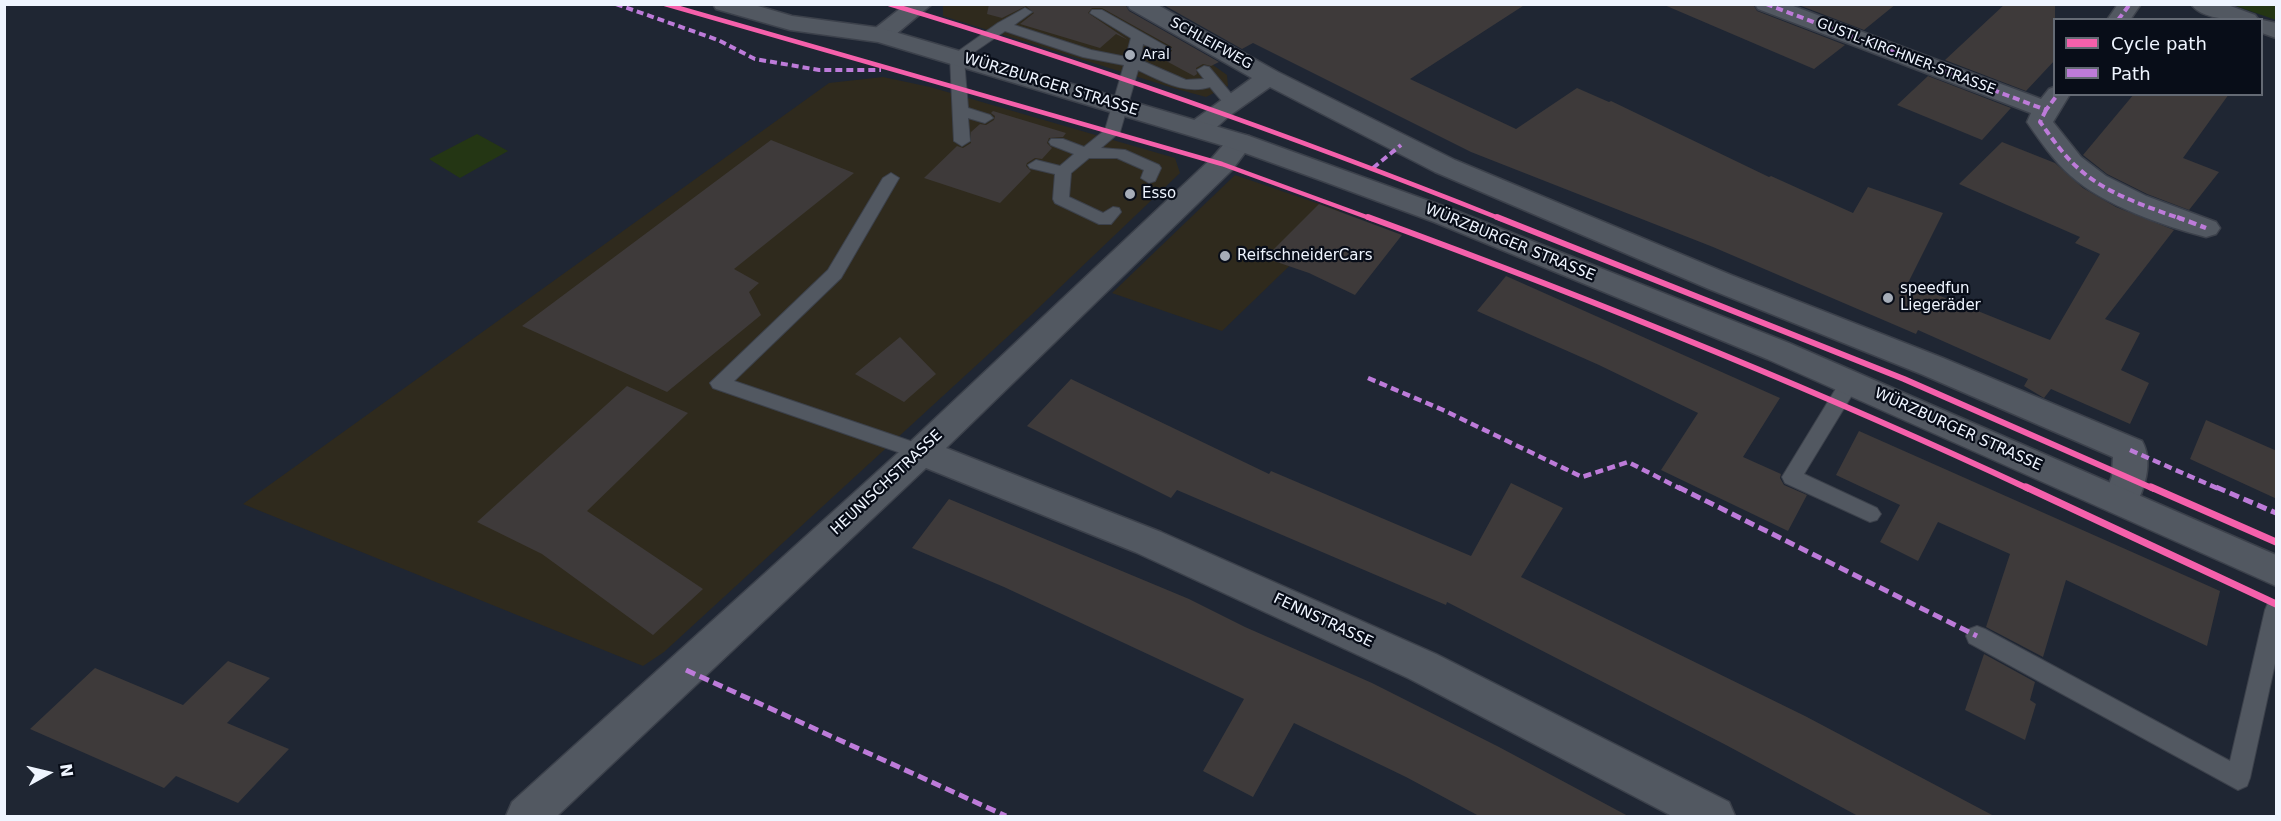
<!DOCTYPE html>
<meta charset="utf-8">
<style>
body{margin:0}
#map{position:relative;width:2281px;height:821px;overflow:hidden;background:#1f2633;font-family:"DejaVu Sans",sans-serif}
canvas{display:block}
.frame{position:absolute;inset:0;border:6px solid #eff5ff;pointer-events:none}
.legend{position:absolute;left:2053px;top:18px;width:210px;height:78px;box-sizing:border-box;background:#080d18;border:2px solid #646a74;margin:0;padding:8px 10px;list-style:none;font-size:18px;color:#eff5ff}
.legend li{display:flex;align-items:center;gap:12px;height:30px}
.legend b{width:30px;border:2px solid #646a74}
.north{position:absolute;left:18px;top:743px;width:60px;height:60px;-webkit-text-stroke:4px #080d18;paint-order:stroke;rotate:82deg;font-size:16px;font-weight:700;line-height:24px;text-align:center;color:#eff5ff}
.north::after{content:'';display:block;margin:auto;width:21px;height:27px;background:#eff5ff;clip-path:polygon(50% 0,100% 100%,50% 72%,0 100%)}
</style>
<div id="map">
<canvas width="2281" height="821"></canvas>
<div class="frame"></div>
<ul class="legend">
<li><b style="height:8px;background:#f560ab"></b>Cycle path</li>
<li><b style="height:8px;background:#bd7bd9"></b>Path</li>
</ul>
<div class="north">N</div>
</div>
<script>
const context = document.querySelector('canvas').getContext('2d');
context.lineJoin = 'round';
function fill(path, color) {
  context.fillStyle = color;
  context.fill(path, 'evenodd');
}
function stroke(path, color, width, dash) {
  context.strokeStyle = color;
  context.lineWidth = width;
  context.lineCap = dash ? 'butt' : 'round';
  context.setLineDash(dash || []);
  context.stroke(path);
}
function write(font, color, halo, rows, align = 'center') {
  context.font = font + ' "DejaVu Sans",sans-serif';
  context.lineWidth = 4.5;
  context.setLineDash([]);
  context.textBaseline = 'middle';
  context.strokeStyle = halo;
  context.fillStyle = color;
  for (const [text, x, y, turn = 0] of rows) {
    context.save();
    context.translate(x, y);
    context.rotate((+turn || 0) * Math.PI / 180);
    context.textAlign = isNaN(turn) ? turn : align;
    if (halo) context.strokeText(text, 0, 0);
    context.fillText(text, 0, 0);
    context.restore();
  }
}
fill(new Path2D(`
 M 943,5 L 1104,5 L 1213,65 L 1227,75 L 1228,86 L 1206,97 L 1173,88 L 943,16 Z
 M 883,77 L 930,87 L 1175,158 L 1180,173 L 1029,317 L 664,652 L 643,666 L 243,504 L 829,83 Z
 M 1235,175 L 1340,211 L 1310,246 L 1222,331 L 1112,293 Z`), '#2f2a1d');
fill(new Path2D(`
 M 2233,5 L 2276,5 L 2276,20 Z
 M 477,134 L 508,151 L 460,178 L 429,159 Z`), '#243614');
fill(new Path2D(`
 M 989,4 L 1125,4 L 1129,11 L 1219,62 L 1211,66 L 1203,64 L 1196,68 L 1197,74 L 1194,76 L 1144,49 L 1145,47 L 1165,55 L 1172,51 L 1172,47 L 1102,8 L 1092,8 L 1088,13 L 1128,40 L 1116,34 L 1100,48 L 1020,24 L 1034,13 L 1026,6 L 1002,18 L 987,14 Z
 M 1162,4 L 1526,4 L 1410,79 L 1516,129 L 1577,88 L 1609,102 L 1611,101 L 1769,177 L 1771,176 L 1853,213 L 1868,187 L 1943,213 L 1908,283 L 2050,340 L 2100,254 L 2075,243 L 2080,237 L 1959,184 L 2002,142 L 2055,163 L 2083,188 L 2116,207 L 2174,230 L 2105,319 L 2140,333 L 2121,370 L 2149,383 L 2130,424 L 2051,389 L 2044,398 L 2024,386 L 2028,379 L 1918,330 L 1916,334 L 1713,247 L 1471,152 L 1253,43 L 1242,49 Z
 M 1662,4 L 1753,4 L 1757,11 L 1845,45 L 1814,69 Z
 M 1796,4 L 1896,4 L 1864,30 Z
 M 2005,4 L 2055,4 L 2055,60 L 2026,91 L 1945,60 Z
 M 1928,76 L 2011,108 L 1982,140 L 1897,105 Z
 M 2134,94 L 2229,94 L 2183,158 L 2219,172 L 2189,210 L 2147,194 L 2107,174 L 2083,155 Z
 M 993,111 L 1066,133 L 1063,137 L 1049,138 L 1047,143 L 1052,148 L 1042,159 L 1035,158 L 1027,163 L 1026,166 L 1031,171 L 1000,203 L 924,178 L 957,146 L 963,148 L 971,143 L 971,132 L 980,124 L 986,125 L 994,120 L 995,116 L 991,113 Z
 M 771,140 L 854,173 L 734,269 L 759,283 L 749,292 L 761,315 L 667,392 L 522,326 Z
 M 1319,204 L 1402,235 L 1355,295 L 1309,273 L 1265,258 Z
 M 1506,276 L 1780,398 L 1743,457 L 1781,474 L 1780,478 L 1784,485 L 1807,495 L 1788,531 L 1661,470 L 1698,413 L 1599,365 L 1477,311 Z
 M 900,337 L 936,374 L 904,402 L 855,374 Z
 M 1071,379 L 1269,474 L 1271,471 L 1471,556 L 1511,483 L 1563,508 L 1521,577 L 1805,716 L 1994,816 L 1858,816 L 1726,745 L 1447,602 L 1446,605 L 1177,490 L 1171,498 L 1027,426 Z
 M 627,386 L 688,413 L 587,511 L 703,589 L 653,635 L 542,554 L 477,522 Z
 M 2206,420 L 2277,451 L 2277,499 L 2190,459 Z
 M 1859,431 L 2220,591 L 2207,646 L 2066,580 L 2043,657 L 1986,627 L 2010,554 L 1938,522 L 1918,561 L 1880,542 L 1900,505 L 1836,475 Z
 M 949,499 L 1189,599 L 1245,627 L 1372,683 L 1499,747 L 1628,816 L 1479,816 L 1406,777 L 1294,723 L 1253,797 L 1203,771 L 1244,699 L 1004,587 L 912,548 Z
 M 1984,654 L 2035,682 L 2030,700 L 2036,704 L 2025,740 L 1965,710 Z
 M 228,661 L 270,678 L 227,723 L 289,749 L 238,803 L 176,776 L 164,788 L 30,729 L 95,668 L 183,705 Z`), '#3e3a3a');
const lane = new Path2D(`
 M 1025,8 L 1032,12 L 1014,25 L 1091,50 L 1126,57 L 1131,38 L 1090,13 L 1092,10 L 1102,10 L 1171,49 L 1164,53 L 1143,44 L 1140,60 L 1186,80 L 1204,79 L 1197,70 L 1204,66 L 1209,67 L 1239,103 L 1236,106 L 1226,106 L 1210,87 C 1184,95 1160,80 1138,70 L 1120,132 L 1101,148 L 1125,150 L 1159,165 L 1161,168 L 1155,181 L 1149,183 L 1141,178 L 1144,170 L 1117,158 L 1089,158 L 1071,173 L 1069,197 L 1103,213 L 1113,207 L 1119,208 L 1121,212 L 1111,224 L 1099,224 L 1055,203 L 1053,199 L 1055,174 L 1030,168 L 1028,165 L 1036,160 L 1060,166 L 1074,154 L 1051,145 L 1049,142 L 1051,139 L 1063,139 L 1084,147 L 1105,130 L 1124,65 L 1083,57 L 1005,31 L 964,59 L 968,108 L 990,115 L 993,118 L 985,123 L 968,118 L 970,141 L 962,146 L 954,141 L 950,57 L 998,23 Z
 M 891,173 L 899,178 L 841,278 L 734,381 L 928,447 L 931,452 L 928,457 L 921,460 L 713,388 L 710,383 L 828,270 L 883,178 Z
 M 1850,375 L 1857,377 L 1860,382 L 1804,474 L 1877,508 L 1881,514 L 1877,520 L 1870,522 L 1785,483 L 1782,477 L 1843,377 Z
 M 2276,601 L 2276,659 L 2250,778 L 2247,786 L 2238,790 L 1969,643 L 1966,636 L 1969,629 L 1977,626 L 1985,629 L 2230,761 L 2265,610 L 2268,603 Z`);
const street = new Path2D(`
 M 906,4 L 932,4 L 889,40 L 881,42 L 873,40 L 869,35 L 873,30 Z
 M 1127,4 L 1156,4 L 1278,72 L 1455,160 L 1731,275 L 1943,358 L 2142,441 C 2154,462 2144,491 2133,511 L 2121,515 L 2109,511 L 2103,501 L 2112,476 L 2113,457 L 1921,374 L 1709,289 L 1435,172 L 1270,87 L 1229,116 L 1208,135 L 1199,137 L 1190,135 L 1186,129 L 1190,123 L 1252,78 L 1130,9 Z
 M 1755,4 L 1788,4 L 2041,99 L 2049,89 L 2054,87 L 2054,94 L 2070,94 L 2053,122 L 2081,157 L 2106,176 L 2146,196 L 2216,222 L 2220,228 L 2216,234 L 2206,237 C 2164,226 2103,205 2071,176 C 2054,161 2040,141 2027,122 L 2031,113 L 1758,9 Z
 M 2118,4 L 2141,4 L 2130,20 L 2107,20 Z
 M 2191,4 L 2225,4 L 2255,15 L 2258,19 L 2276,23 L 2276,38 L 2262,33 L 2262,20 C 2243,20 2203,22 2191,4 Z
 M 1240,134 L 1249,136 L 1253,142 L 1232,170 L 946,448 L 1161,532 L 1436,654 L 1729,802 L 1735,816 L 1672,816 L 1408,678 L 1135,552 L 926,468 L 557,816 L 506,816 L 512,802 L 909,443 L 1212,158 L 1231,136 Z`);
const secondary = new Path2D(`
 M 713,4 L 751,4 L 792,16 L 881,28 L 1249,136 L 1454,210 L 1789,343 L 2276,555 L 2276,586 L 1767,359 L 1434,222 L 1320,180 L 1231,148 L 878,42 L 790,30 L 716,9 Z`);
stroke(lane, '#3c414b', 2);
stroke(street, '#3c414b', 3);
stroke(secondary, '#3c414b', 3);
fill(lane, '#525861');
fill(street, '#525861');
fill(secondary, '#525861');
stroke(new Path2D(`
 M 616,4 L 718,40 L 755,59 L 819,70 L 881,70
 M 1766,4 L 2046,110 L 2058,94
 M 2118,20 L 2130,4
 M 2046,110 L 2040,122 C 2052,138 2063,155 2078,168 C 2106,194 2146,206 2181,219
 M 1373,168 L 1401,145`), '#bd7bd9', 4, [7, 4]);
stroke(new Path2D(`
 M 2177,217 L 2206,228
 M 1368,378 L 1443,410 L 1582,477 L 1628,462 L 1681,489
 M 2130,450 L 2219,489`), '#bd7bd9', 4.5, [8, 4.5]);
stroke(new Path2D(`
 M 1678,487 L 1977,636
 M 2216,487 L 2276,513
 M 686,670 L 1006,816`), '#bd7bd9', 5, [10, 5]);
stroke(new Path2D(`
 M 665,4 L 1222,164 L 1372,219
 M 889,4 C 1097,66 1300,139 1501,219`), '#f560ab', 4.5);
stroke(new Path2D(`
 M 1368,217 C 1592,299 1813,388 2029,489
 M 1497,217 L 1904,379 L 2154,489`), '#f560ab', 6);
stroke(new Path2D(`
 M 2026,487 L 2276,604
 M 2151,487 L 2276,542`), '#f560ab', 7);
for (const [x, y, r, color] of [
 [1130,55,6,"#a6adb8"],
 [1130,194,6,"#a6adb8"],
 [1225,256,6,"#a6adb8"],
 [1888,298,6,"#a6adb8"]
]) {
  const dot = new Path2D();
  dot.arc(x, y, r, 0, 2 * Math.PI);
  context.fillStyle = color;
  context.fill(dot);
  stroke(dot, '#080d18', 2);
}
write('14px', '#eff5ff', '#080d18', [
 ["SCHLEIFWEG",1211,44,29],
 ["GUSTL-KIRCHNER-STRASSE",1906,57,21]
]);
write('14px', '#eff5ff', '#080d18', [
 ["Aral",1142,55]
], 'left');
write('15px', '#eff5ff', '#080d18', [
 ["WÜRZBURGER STRASSE",1051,85,17],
 ["WÜRZBURGER STRASSE",1510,243,22],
 ["WÜRZBURGER STRASSE",1958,430,24],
 ["HEUNISCHSTRASSE",887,483,-43],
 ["FENNSTRASSE",1323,621,25]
]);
write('15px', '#eff5ff', '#080d18', [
 ["Esso",1142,194],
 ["ReifschneiderCars",1237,256],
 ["speedfun",1900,289],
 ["Liegeräder",1900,306]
], 'left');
</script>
